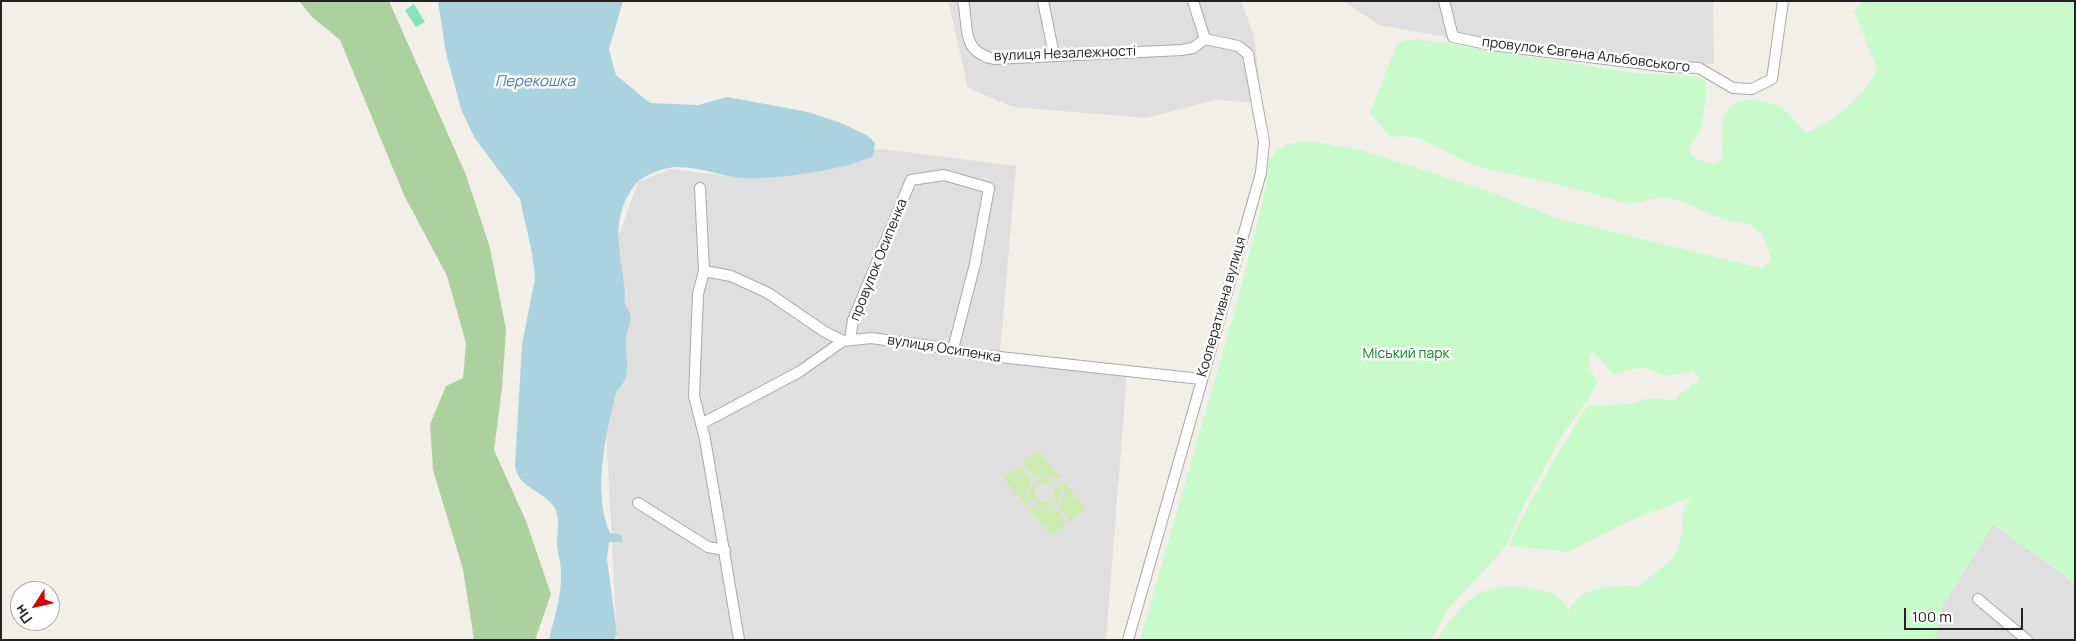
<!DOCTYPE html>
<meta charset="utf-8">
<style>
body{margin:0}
#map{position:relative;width:2076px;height:641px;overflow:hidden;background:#f2efe9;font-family:Manrope,sans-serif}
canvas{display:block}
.frame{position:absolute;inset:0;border:2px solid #222;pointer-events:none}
.north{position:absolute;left:10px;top:581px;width:50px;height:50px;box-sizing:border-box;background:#fff;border:1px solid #a7a7a7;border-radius:50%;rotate:235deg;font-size:14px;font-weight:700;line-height:20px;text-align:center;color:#222}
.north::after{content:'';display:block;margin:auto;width:18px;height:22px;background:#d40000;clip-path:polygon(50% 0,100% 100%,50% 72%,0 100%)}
.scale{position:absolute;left:1904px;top:608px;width:119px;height:22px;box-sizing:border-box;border:2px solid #222;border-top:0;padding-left:6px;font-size:15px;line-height:18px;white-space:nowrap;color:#222;-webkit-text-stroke:4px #fff;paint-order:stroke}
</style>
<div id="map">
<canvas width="2076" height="641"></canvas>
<div class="frame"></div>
<div class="north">Пн</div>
<div class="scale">100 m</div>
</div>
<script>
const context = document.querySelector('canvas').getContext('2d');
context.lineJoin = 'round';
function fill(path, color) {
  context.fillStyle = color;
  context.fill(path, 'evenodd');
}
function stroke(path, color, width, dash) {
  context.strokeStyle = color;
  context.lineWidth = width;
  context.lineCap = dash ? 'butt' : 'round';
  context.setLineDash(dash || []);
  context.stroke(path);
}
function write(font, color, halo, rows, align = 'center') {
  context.font = font + ' Manrope,sans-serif';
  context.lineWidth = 5;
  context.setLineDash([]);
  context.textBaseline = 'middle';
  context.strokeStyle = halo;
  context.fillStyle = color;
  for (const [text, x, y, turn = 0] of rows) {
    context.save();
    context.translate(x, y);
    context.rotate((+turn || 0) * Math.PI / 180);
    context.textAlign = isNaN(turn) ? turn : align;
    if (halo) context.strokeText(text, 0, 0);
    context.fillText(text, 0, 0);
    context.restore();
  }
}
fill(new Path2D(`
 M 948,1 L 1241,1 L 1254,36 L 1262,103 L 1215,100 L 1146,118 L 1013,107 L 968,88 Z
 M 1343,1 L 1713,1 L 1714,64 L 1597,64 L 1379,25 Z
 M 881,149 L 1016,166 L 1000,352 L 1127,372 L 1106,640 L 617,640 L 606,429 L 614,249 L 638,182 L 670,169 L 738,177 Z
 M 1993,524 L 2075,583 L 2075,640 L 1935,640 L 1940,611 Z`), '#e0dfdf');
fill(new Path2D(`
 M 1038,450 L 1061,478 L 1058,480 L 1046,475 L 1035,478 L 1022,463 Z
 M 1019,465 L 1032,480 L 1026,492 L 1029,504 L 1026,506 L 1003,478 Z
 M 1043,477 L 1056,482 L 1051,486 L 1040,484 L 1036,480 Z
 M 1064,481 L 1085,508 L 1070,521 L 1059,507 L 1064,495 L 1061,483 Z
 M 1033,482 L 1037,487 L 1035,492 L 1036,498 L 1031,502 L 1028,493 Z
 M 1059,485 L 1061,496 L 1057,505 L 1053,500 L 1054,489 Z
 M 1039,502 L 1050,502 L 1054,507 C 1047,511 1040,511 1034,506 Z
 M 1032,507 L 1044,512 L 1056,509 L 1067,523 L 1051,536 L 1029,509 Z`), '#cdebb0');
fill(new Path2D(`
 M 299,1 L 389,1 L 466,175 L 490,248 L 506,330 L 502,388 L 494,450 L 526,521 L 551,594 L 535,640 L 474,640 L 463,569 L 433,470 L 430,424 L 446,386 L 463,378 L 466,343 L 447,276 L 404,195 L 340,40 L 312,17 Z`), '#add19e');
fill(new Path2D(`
 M 1861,1 L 2075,1 L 2075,583 L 1993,524 L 1940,611 L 1935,640 L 1437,640 C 1463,598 1483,579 1534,589 C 1550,592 1560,594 1568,610 C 1573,606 1577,598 1582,595 C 1595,587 1623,583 1638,587 L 1670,561 L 1677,550 L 1682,534 L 1684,509 L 1691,497 L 1627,522 L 1568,552 L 1511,546 L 1513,534 L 1553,462 L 1587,406 L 1631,404 L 1647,398 L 1674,400 L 1699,379 L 1694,371 L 1665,376 L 1643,367 L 1613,374 L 1592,350 L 1588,365 L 1597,382 L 1591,396 L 1562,435 L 1523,507 L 1506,546 L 1449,608 L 1431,640 L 1140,640 L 1238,299 L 1264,196 L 1269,162 L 1276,151 L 1287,144 L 1310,141 L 1361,150 L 1493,193 L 1556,218 L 1761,268 L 1772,260 L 1762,234 L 1749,224 L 1726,220 L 1677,200 L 1663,197 L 1630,204 L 1564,186 L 1475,166 L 1416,137 L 1390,136 L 1370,113 L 1398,42 L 1417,39 L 1629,72 L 1699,77 L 1706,83 L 1706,99 L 1701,129 L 1688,149 C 1694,160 1703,162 1715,164 L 1721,160 L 1723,154 C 1723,143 1720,126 1724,116 C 1731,93 1766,99 1782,108 C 1791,113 1798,125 1805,133 C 1839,118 1859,102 1877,69 L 1854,11 Z`), '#c8facc');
fill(new Path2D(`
 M 414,4 L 425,22 L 416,27 L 405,10 Z`), '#88e0be');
fill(new Path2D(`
 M 438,1 L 623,1 L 609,49 L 613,65 L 616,75 L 650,103 L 698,105 L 727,97 L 808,112 L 841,123 L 868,136 L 875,143 L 873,156 C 845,170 774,180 742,178 C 721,176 700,167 678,167 C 665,167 641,175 634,186 C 608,222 622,254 625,293 C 625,296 624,300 625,304 C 626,307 630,311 630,314 C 632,322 626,332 626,340 C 625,358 633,377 617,390 C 606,429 592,494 610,533 L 622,535 L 622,542 L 609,542 L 607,559 L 617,634 L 614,640 L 549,640 C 554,618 562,595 561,572 C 561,563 558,554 557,545 C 557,531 562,513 550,502 C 537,489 517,486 515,465 L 522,345 L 535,278 L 532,253 L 520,199 L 474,137 L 461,109 L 446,53 Z`), '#aad3df');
const minor = new Path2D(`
 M 963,1 C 969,27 960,51 994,59 L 1182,50 L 1193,48 L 1205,39
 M 1043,1 L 1054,55
 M 1193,1 L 1205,39
 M 1444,1 L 1453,37 L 1491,45 L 1670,67 L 1699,68 L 1733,88 L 1752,89 L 1772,79 L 1783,1
 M 700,188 L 704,271 L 698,294 L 694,396 L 705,439 L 739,640
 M 704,271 L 731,276 L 768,293 L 825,332 L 843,341 L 871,338 L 953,349 L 972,354 L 1201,379
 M 850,340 L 853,320 L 911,180 L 944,175 L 989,188 L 975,264 L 953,349
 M 701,424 L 799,372 L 843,341
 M 638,503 L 708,547 L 725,550
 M 1978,599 L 2027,640
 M 1128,640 L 1261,173 L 1264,142 L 1248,54 L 1238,46 L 1205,39`);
stroke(minor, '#a9a9a9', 12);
stroke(minor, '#fff', 10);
write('14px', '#222', '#fff', [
 ["вулиця Незалежності",1065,54,-2],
 ["провулок Євгена Альбовського",1586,55,7],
 ["провулок Осипенка",879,260,-68],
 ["Кооперативна вулиця",1222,307,-74],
 ["вулиця Осипенка",944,349,9]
]);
write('14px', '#0c8416', '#fff', [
 ["Міський парк",1406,354]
]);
write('italic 15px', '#4a7aab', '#fff', [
 ["Перекошка",535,82]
]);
</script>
